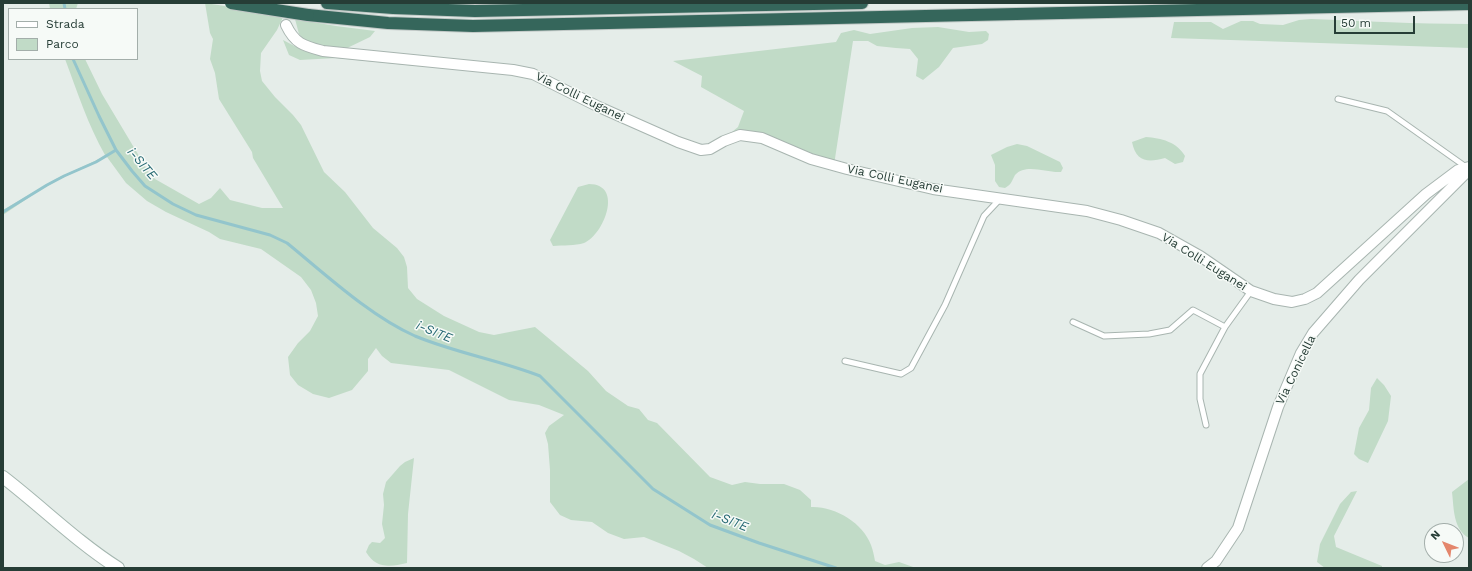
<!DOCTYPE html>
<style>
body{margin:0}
#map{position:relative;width:1472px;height:571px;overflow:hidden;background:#e5ede9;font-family:"Work Sans",sans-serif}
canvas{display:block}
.frame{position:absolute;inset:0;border:4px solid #263d36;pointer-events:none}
.legend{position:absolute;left:8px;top:8px;width:130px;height:52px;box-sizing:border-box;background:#f6faf7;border:1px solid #a3aeaa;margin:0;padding:5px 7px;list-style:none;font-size:12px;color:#263d36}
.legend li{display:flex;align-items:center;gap:8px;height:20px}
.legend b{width:20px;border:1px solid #a3aeaa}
.north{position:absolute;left:1424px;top:523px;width:40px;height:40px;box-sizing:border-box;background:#f6faf7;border:1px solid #a3aeaa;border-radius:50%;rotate:313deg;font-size:11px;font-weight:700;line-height:16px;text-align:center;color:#263d36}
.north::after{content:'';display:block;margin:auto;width:14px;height:18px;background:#e4866c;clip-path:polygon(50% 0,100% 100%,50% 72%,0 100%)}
.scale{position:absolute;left:1334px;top:16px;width:81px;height:18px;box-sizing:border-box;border:2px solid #263d36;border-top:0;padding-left:5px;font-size:12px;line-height:14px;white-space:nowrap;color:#263d36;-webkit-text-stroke:3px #f6faf7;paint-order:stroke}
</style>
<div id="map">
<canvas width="1472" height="571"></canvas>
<div class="frame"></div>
<ul class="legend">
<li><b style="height:5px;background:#fff"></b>Strada</li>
<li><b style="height:11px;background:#c1dbc7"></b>Parco</li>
</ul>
<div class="north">N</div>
<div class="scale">50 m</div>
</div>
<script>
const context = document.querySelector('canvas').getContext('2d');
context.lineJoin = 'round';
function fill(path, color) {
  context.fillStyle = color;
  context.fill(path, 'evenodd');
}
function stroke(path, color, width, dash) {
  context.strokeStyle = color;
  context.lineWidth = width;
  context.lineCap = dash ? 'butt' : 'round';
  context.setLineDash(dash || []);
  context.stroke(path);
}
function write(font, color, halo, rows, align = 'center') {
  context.font = font + ' "Work Sans",sans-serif';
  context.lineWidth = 3;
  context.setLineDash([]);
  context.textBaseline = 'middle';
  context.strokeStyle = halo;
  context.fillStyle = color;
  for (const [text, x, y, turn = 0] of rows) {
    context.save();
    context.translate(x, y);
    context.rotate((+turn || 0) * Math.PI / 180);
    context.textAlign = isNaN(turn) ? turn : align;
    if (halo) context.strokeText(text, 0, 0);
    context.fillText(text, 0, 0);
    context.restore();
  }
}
fill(new Path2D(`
 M 49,3 L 78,3 L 76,9 L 50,9 Z
 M 205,3 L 284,15 L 277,30 L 261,53 L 260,71 L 262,81 L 275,97 L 293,115 L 301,125 L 324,172 L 345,192 L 373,228 L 397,248 L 404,257 L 407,267 L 408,288 L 417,299 L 444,316 L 479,332 L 494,335 L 535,327 L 588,371 L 606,391 L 628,406 L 639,409 L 648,420 L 657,423 L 710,477 L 732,485 L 745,482 L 760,484 L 784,484 L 800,490 L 811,500 L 811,507 C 835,506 863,523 871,545 C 873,550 874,556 875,561 L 885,565 L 899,562 L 916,568 L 708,568 L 694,559 L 679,551 L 644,537 L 624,539 L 608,533 L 592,522 L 571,520 L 560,515 L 550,502 L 550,470 L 548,444 L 545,433 L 549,426 L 564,415 L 539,405 L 509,400 L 449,370 L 391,363 L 382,356 L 376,348 L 368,359 L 368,371 L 352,390 L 329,398 L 313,394 L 298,385 L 290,375 L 288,357 L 298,343 L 310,331 L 318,316 L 316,303 L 311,290 L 301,277 L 261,249 L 220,239 L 209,232 L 166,212 L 147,201 L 126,183 L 107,157 L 58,180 L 37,192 L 3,215 L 3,210 L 56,179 L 99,159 L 105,155 C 88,125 77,91 65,59 L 85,59 L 102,94 L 148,171 L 155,179 L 199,204 L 211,198 L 220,188 L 230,200 L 262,208 L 283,208 L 253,158 L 252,152 L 219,99 L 215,73 L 210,59 L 213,39 L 210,33 Z
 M 295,19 L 336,26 L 375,31 L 370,37 L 343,50 L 322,47 L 304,40 L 299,34 Z
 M 1311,19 C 1364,21 1416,24 1469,24 L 1469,48 L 1171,38 L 1174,22 L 1211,22 L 1223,29 L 1241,21 L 1253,21 L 1260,24 L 1283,25 L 1299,20 Z
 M 938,27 L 969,32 L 986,31 L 989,34 L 988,40 L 982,44 L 953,48 L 939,67 L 923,80 L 916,76 L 918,59 L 910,49 L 896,48 L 877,46 L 868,41 L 853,41 L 834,165 L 760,133 L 746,130 L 732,132 L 738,127 L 744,111 L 701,87 L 702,76 L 673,61 L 836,42 L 841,33 L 854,30 L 870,34 L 912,28 Z
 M 283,40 L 304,51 L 498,71 L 416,66 L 336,58 L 300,60 L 289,55 Z
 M 1146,137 C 1161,138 1177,142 1185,156 L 1183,162 L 1175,164 L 1165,158 C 1148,163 1136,162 1132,142 Z
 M 1017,144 L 1027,146 L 1060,162 L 1063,168 L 1061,172 C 1046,173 1026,163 1015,175 C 1014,177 1013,179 1012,181 C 1011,184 1008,186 1005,188 L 999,187 L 995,181 L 995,165 L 991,155 L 1007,147 Z
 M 589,184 C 624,184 604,235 584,243 C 575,246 563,245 553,246 L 550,240 L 578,187 Z
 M 1377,378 L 1384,385 L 1391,396 L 1388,421 L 1368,463 L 1359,459 L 1354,454 L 1359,428 L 1369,410 L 1371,388 Z
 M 414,458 L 408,514 L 407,563 C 390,567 376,569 366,552 L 369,545 L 372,542 L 380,543 L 385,538 L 382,524 L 384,505 L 383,494 L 386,482 L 400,466 L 405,462 Z
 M 1469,479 L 1469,538 C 1453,529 1454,509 1452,492 Z
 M 1357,491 L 1334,536 L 1336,547 L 1382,566 L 1382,568 L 1325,568 L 1317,562 L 1320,544 L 1340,504 L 1351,492 Z`), '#c1dbc7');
stroke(new Path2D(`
 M 64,3 L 65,9
 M 73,59 L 99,116 L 116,150 L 132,171 L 145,186 L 173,204 L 196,215 L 270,235 L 287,243 C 325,274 370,316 415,336 C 456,353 499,360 540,376 L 653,489 L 710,525 L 759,543 L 836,568
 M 3,212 L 47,185 L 64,176 L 96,162 L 116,150`), '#93c5cc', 3);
const lane = new Path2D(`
 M 1338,99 L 1387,111 L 1466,167
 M 1073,322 L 1104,336 L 1149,334 L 1170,330 L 1193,310 L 1225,327
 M 845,361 L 901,374 L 911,368 L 945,305 L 984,216 L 1000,199
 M 1206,425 L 1200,399 L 1200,374 L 1225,327 L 1251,291`);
const street = new Path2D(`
 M 286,25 C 295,44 304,46 323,51 L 513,70 L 533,74 L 599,107 L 678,142 L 701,150 L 710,149 L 724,141 L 740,135 L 762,138 L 811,159 L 847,169 L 933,189 L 1087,211 L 1121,220 L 1159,233 L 1200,256 L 1251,291 L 1274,299 L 1292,302 L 1305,299 L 1317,293 L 1426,194 L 1458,170 L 1469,167
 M 1207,568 L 1216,561 L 1238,528 L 1278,407 L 1301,353 L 1313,333 L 1359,280 L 1469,170`);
const secondary = new Path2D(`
 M 3,477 C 42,507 77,542 118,568`);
const highway = new Path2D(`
 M 327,3 L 393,8 L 475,11 L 862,3
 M 308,15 L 388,23 L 473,26 L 1469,4`);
stroke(lane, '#a8b5b0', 7);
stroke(street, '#a8b5b0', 12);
stroke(secondary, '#a5b7b0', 14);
stroke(highway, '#c2c9c7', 14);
stroke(lane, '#fff', 5);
stroke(street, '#fff', 10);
stroke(secondary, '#fff', 12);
stroke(highway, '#35665b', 12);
const highwayBridge = new Path2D(`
 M 231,3 L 308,15`);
stroke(highwayBridge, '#c2c9c7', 14, []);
stroke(highwayBridge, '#35665b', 12);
write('12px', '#263d36', '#f6faf7', [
 ["Via Colli Euganei",580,97,26],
 ["Via Colli Euganei",895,179,12],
 ["Via Colli Euganei",1204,262,32],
 ["Via Conicella",1296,370,-64]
]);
write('italic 13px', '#266973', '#f6faf7', [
 ["i-SITE",142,164,49],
 ["i-SITE",434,332,22],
 ["i-SITE",730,521,21]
]);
</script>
